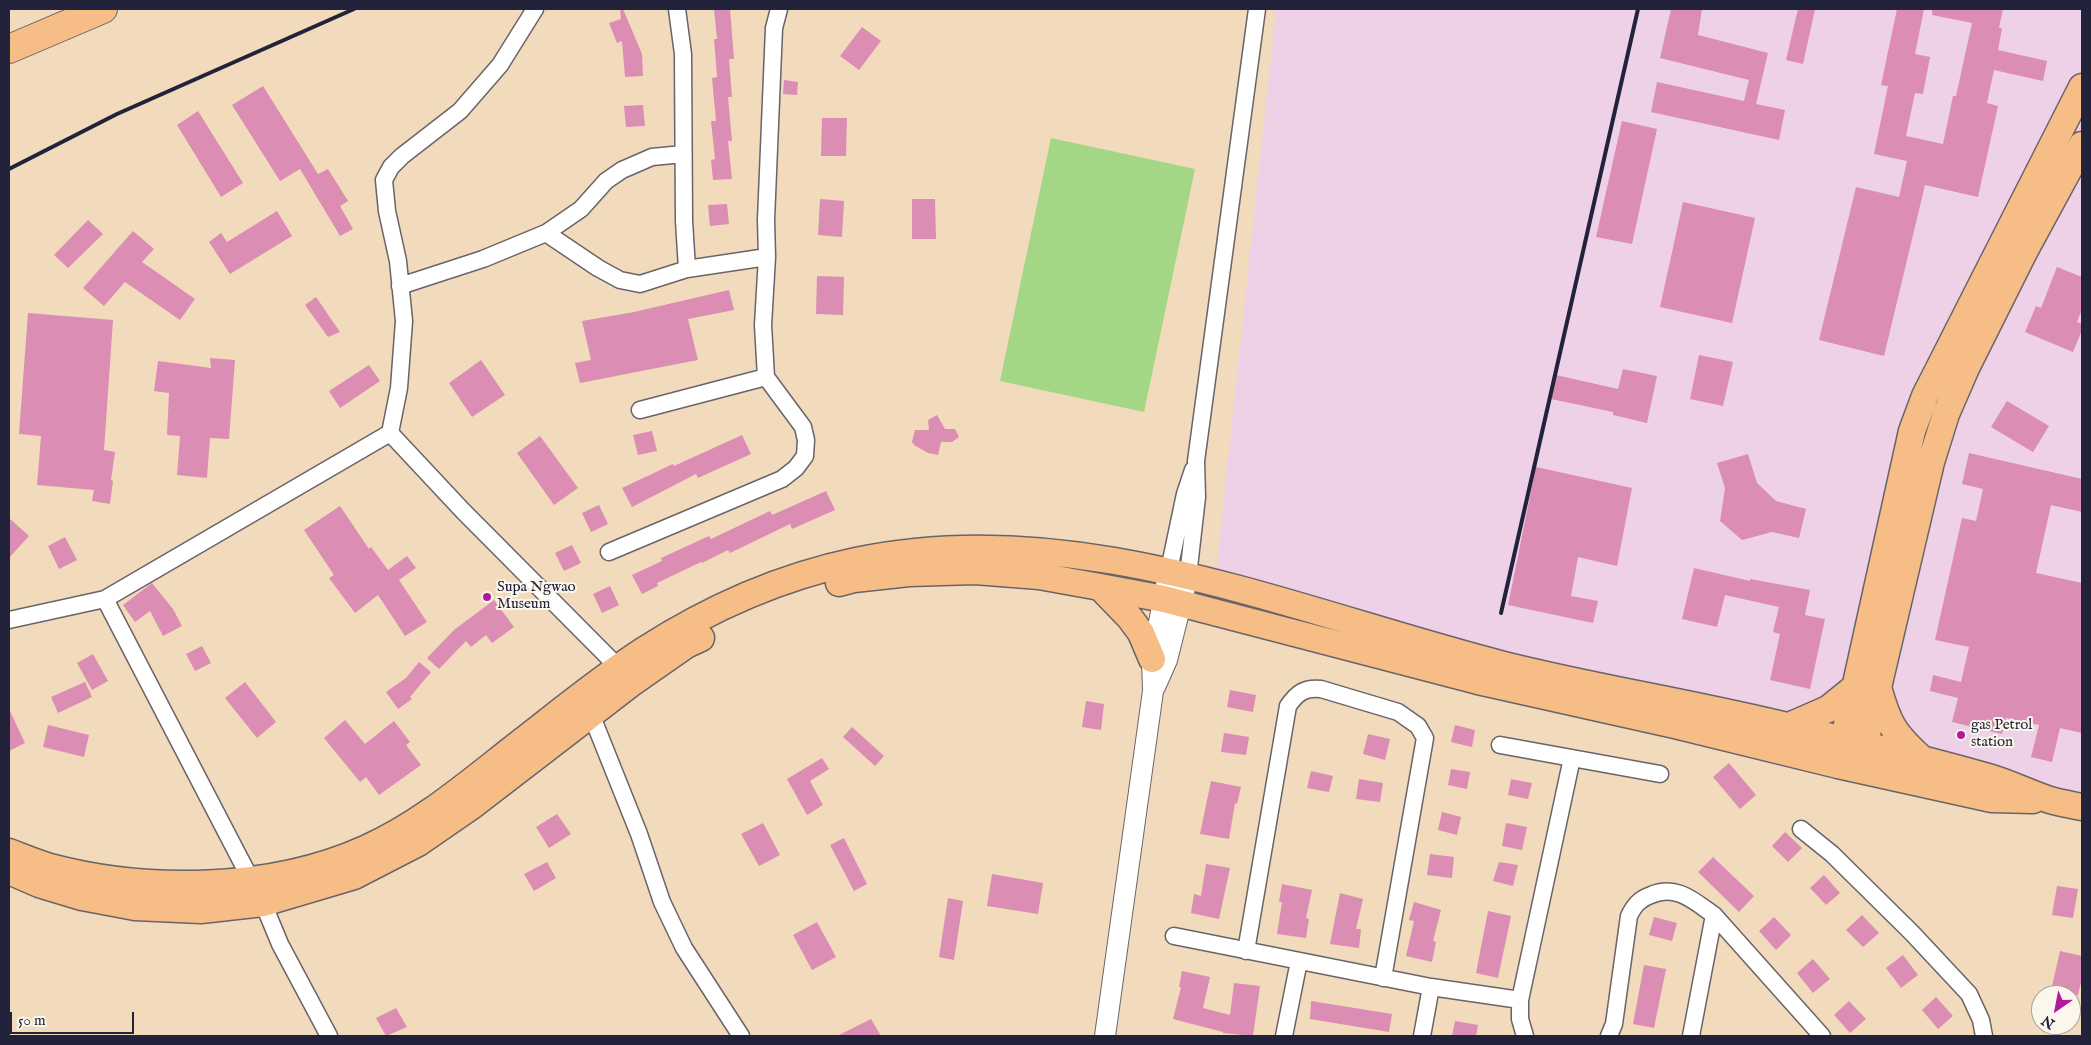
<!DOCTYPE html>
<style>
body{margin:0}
#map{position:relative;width:2091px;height:1045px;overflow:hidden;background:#f1dbbc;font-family:"IM FELL English",serif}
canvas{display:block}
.frame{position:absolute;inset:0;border:10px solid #22223b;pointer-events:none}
.north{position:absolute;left:2031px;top:985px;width:50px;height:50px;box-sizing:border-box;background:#fbf7ec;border:1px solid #a4a2a5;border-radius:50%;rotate:213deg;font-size:14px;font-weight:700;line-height:20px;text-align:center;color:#22223b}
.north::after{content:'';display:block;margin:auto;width:18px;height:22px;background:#b5179e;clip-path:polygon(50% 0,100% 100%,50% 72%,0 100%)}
.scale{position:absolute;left:10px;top:1012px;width:124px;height:22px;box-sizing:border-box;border:2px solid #22223b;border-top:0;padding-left:6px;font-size:15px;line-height:18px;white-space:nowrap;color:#22223b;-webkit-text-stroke:4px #fbf7ec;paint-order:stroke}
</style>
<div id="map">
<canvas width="2091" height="1045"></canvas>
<div class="frame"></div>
<div class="north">N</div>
<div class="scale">50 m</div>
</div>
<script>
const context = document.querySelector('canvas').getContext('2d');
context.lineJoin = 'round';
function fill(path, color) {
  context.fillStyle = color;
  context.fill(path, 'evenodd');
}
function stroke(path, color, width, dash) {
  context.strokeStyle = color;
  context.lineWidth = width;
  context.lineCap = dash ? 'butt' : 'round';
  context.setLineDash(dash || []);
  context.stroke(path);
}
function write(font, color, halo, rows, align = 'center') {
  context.font = font + ' "IM FELL English",serif';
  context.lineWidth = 4;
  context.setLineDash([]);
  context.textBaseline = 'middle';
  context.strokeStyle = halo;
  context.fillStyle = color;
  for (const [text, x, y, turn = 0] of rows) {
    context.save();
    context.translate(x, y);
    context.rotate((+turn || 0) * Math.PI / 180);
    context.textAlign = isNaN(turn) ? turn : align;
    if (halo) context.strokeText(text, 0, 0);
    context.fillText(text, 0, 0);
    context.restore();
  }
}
fill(new Path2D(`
 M 1276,9 L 2082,9 L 2082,807 L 1215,582 Z`), '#eed0e7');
fill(new Path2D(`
 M 1051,138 L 1195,169 L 1144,412 L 1000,381 Z`), '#a3d685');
fill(new Path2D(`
 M 620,9 L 623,9 L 642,54 L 643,76 L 625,77 L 622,41 L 617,43 L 609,23 L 621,19 Z
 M 714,9 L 730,9 L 734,59 L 729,59 L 732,97 L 728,97 L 732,141 L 728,141 L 732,179 L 713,180 L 711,160 L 715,159 L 711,121 L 716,121 L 712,78 L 717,77 L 714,39 L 717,39 Z
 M 1671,9 L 1702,9 L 1698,35 L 1768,53 L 1756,104 L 1785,110 L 1779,140 L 1651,112 L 1657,82 L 1744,101 L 1749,80 L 1660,58 Z
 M 1798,9 L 1815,9 L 1803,64 L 1786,60 Z
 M 1897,9 L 1924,9 L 1915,54 L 1930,57 L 1923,94 L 1915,93 L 1906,136 L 1943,144 L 1953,96 L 1956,96 L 1972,23 L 1932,15 L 1932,9 L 2003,9 L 1999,28 L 2002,28 L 1998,50 L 2047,61 L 2043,81 L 1994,70 L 1987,103 L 1998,106 L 1978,197 L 1925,185 L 1884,356 L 1819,340 L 1856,187 L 1899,197 L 1907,161 L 1874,154 L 1888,86 L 1881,85 Z
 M 862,27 L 881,41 L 859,70 L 840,56 Z
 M 784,80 L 798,82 L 797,95 L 783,94 Z
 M 263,86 L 318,174 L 328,169 L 348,201 L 340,206 L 353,229 L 340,236 L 300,169 L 280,181 L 232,105 Z
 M 643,105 L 645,126 L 626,127 L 624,106 Z
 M 198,111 L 243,183 L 221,197 L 177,125 Z
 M 822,118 L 847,118 L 846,156 L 821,156 Z
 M 1622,121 L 1657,129 L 1632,244 L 1596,237 Z
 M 820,199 L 844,201 L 842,237 L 818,235 Z
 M 912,199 L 935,199 L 936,239 L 912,239 Z
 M 1683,202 L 1755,218 L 1732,323 L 1660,307 Z
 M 727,204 L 729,224 L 710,226 L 708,205 Z
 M 277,211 L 292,236 L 230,274 L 209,242 L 221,233 L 227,242 Z
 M 88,220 L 103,234 L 68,268 L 54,255 Z
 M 133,231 L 154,249 L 142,262 L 195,299 L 180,320 L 125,282 L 104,306 L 83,288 Z
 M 2057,267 L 2082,277 L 2082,309 L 2077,322 L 2082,324 L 2082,330 L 2073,352 L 2025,332 L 2036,306 L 2041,308 Z
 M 817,276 L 844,277 L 843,315 L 816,314 Z
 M 729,290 L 734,310 L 688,319 L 698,360 L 580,383 L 575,363 L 591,360 L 582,321 L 634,312 Z
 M 316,297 L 340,332 L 328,337 L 305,305 Z
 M 28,313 L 113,320 L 104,450 L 115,452 L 111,480 L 113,481 L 110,504 L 92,501 L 94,490 L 37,485 L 41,436 L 19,434 Z
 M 1699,355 L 1733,362 L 1723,406 L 1690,399 Z
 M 210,358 L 235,360 L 229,439 L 210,438 L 207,478 L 177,475 L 180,436 L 167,435 L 169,393 L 154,391 L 158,361 L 211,368 Z
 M 481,360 L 505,395 L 472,417 L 449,383 Z
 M 369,365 L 380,381 L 340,408 L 329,391 Z
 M 1623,369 L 1657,376 L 1647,423 L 1613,415 L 1613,412 L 1551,399 L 1556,375 L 1618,389 Z
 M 2007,401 L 2049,426 L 2033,452 L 1991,427 Z
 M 937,415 L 945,429 L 955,429 L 959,437 L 952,442 L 941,442 L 938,455 L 928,453 L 914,445 L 912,442 L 915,430 L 929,430 L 928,420 Z
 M 652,431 L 657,451 L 638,455 L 633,435 Z
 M 742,435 L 751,454 L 698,478 L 696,474 L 632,507 L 622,488 L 673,464 L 674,466 Z
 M 540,436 L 578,488 L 554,505 L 517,453 Z
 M 1969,453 L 2082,479 L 2082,512 L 2051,505 L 2036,573 L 2082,583 L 2082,733 L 2060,728 L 2052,762 L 2031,757 L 2039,725 L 2006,718 L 2002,734 L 1952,722 L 1958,698 L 1930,691 L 1933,675 L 1961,682 L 1969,647 L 1935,640 L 1962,518 L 1976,521 L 1983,489 L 1962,484 Z
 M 1748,454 L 1757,483 L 1776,501 L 1806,509 L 1799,538 L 1772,532 L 1742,540 L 1720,521 L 1725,488 L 1717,463 Z
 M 1536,467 L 1632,488 L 1617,566 L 1578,557 L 1571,596 L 1598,601 L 1593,623 L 1508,605 Z
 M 826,491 L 835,510 L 792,529 L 790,524 L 730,553 L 728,550 L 702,563 L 701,562 L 657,583 L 658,586 L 642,594 L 632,575 L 662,561 L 661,558 L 709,536 L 711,539 L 770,511 L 772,515 Z
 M 599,505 L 608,524 L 591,532 L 582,513 Z
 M 340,506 L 369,549 L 371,547 L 388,570 L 407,556 L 416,568 L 399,580 L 427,622 L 405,636 L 378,595 L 355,613 L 329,578 L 334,575 L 304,530 Z
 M 9,518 L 29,536 L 9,558 Z
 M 65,537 L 77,560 L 59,569 L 48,546 Z
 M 572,545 L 581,563 L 564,571 L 555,553 Z
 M 1694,568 L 1750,581 L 1750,579 L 1810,590 L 1805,615 L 1825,619 L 1810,689 L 1770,680 L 1780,634 L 1773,632 L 1779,607 L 1725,595 L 1717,627 L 1682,619 Z
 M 152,583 L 173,609 L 182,626 L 163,636 L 150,611 L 135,622 L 123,605 Z
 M 610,586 L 619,605 L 602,613 L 593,594 Z
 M 494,600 L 514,627 L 492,643 L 486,635 L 471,647 L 466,641 L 439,669 L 427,658 L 454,630 Z
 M 202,646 L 211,663 L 195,671 L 186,654 Z
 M 93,654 L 108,681 L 92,690 L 77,663 Z
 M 419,662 L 431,672 L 410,697 L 412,699 L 398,709 L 386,692 L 406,678 Z
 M 85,682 L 92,697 L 58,713 L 51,697 Z
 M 245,682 L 276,722 L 257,738 L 225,698 Z
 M 1230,690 L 1256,695 L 1253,712 L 1227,707 Z
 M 1086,701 L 1104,704 L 1101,730 L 1082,727 Z
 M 9,709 L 25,743 L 9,751 Z
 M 345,720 L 365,744 L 394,721 L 410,742 L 406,745 L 421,765 L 379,795 L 366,777 L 360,782 L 324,738 Z
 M 48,725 L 89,735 L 84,757 L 43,747 Z
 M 1455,725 L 1475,730 L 1472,747 L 1451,742 Z
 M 852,727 L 884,756 L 875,766 L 843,737 Z
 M 1224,733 L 1249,737 L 1246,755 L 1221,752 Z
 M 1368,734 L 1390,739 L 1385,760 L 1363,754 Z
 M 822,758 L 829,769 L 810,781 L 823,805 L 807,815 L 787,779 Z
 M 1729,763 L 1756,795 L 1740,809 L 1713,777 Z
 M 1451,769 L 1470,772 L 1467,789 L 1448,785 Z
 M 1311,771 L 1333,776 L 1329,792 L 1307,788 Z
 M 1359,779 L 1383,783 L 1380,802 L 1356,799 Z
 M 1511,779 L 1532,783 L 1528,799 L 1508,795 Z
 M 1211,781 L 1241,787 L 1237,804 L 1235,803 L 1229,839 L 1200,834 Z
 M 1442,812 L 1461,817 L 1457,835 L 1438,830 Z
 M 557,814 L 571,834 L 549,848 L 536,827 Z
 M 763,823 L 780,855 L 759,866 L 741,834 Z
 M 1506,823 L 1527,827 L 1522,850 L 1502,846 Z
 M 1785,832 L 1802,848 L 1788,862 L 1772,846 Z
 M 844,838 L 867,884 L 854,891 L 830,845 Z
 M 1430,854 L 1454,857 L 1452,878 L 1427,875 Z
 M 1713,857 L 1754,896 L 1739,912 L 1698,872 Z
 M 547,862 L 556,878 L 534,891 L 524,874 Z
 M 1499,862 L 1518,865 L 1513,886 L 1493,881 Z
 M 1206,864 L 1230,868 L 1219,919 L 1191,913 L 1194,894 L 1201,896 Z
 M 992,874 L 1043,883 L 1038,914 L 987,906 Z
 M 1824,875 L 1840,893 L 1826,905 L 1810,888 Z
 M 1282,884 L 1312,890 L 1306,918 L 1309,919 L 1306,938 L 1277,934 L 1282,902 L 1279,902 Z
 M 2057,886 L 2078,889 L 2073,918 L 2052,915 Z
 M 1340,893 L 1363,899 L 1356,929 L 1361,929 L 1359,948 L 1330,944 Z
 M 948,898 L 963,901 L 954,960 L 939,957 Z
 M 1414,902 L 1441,910 L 1433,941 L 1436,942 L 1432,962 L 1406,956 L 1414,921 L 1409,920 Z
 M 1488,911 L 1511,916 L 1498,978 L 1476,973 Z
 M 1862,915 L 1879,933 L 1863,947 L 1846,930 Z
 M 1654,917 L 1677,923 L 1672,941 L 1649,935 Z
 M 1774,917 L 1791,935 L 1776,950 L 1759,931 Z
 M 817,922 L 836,957 L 812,970 L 793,935 Z
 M 2060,951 L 2082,956 L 2082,978 L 2078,995 L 2050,995 Z
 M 1903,955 L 1918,975 L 1901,988 L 1886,968 Z
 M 1813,959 L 1830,979 L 1813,993 L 1797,973 Z
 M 1644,965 L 1666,969 L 1654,1028 L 1633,1024 Z
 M 1182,971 L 1210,977 L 1203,1008 L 1230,1015 L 1234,983 L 1260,986 L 1253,1036 L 1223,1033 L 1223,1032 L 1173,1019 L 1181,987 L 1179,987 Z
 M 1936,997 L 1953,1016 L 1938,1029 L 1922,1010 Z
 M 1311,1001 L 1392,1014 L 1389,1032 L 1310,1019 Z
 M 1849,1001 L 1866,1019 L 1850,1033 L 1834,1015 Z
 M 396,1008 L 407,1027 L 386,1036 L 376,1018 Z
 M 871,1019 L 881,1036 L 837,1036 Z
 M 1455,1021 L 1478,1025 L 1476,1036 L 1452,1036 Z`), '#db8db3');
const minor = new Path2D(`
 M 677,9 L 683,54 L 684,221 L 687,269
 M 546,233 L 598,268 L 620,280 L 640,284 L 687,269 L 767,257
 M 400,286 L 483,259 L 546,233 L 581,209 L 606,181 L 622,170 L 652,157 L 683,154
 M 640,410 L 766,377
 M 390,433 L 463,511 L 624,673
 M 609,552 L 782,479 L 796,468 L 805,456 L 806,440 L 803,427 L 766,377 L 763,325 L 767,257 L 766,220 L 774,28 L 779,9
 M 1169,570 L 1185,494 L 1193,470
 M 1188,576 L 1197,497 L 1196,461 L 1257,9
 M 105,599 L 263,903 L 280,944 L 329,1036
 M 9,620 L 105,599 L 390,433 L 399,388 L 404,321 L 398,261 L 387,211 L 384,180 L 391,167 L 402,156 L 460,111 L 500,65 L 535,9
 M 591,714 L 639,834 L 662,902 L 684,948 L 741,1036
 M 1500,745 L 1660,774
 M 1801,829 L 1832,854 L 1912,933 L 1969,994 L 1981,1020 L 1984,1036
 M 1174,936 L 1431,987 L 1520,1000
 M 1246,951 L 1288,706 C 1297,693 1305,687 1321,689 L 1398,712 L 1418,726 L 1425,738 L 1383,978
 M 1284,1036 L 1299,961
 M 1422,1036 L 1431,987
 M 1525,1036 L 1520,1019 L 1520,1000 L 1572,758
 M 1609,1036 L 1614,1024 L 1629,916 C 1634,906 1639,899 1651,895 C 1676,884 1694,901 1714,915 L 1822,1036
 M 1691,1036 L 1714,915`);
const tertiary = new Path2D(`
 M 1155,687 L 1167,660 L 1188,576
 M 1105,1036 L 1153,691 L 1152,659 L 1169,570`);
const primary = new Path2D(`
 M 839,583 L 854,579 L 909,573 L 975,571 L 1039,576 L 1100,587 L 1164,599 L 1478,681 L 1675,725 L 1838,765 L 1992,799 L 2033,800
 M 1100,587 L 1130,618 L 1141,633 L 1152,659
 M 1878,687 C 1888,724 1894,734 1923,760
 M 1789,726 L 1828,709 L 1854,688
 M 1840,756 L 1912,431 L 1925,396 L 2082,87
 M 1860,764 L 1931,462 L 1946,414 L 1966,368 L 2025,250 L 2082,145
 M 9,852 C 22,857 36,863 50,867 C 148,893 271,891 365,849 C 422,824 471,781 520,743 C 560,712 600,679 643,651 C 708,609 780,577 856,561 C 1077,514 1293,611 1504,665 C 1600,689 1699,704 1795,728 C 1859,744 1924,758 1988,777 C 2009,783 2029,793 2050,800 C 2060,803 2072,805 2082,807
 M 9,871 L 39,884 L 82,897 L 135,907 L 201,910 L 263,903 L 354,876 L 418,843 L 473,805 L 633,682 L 686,645 L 701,638`);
const trunk = new Path2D(`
 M 9,49 L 103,9`);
stroke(minor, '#6a6368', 19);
stroke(tertiary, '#6a6368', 22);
stroke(primary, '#6a6368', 29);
stroke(trunk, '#6a6368', 30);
stroke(minor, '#fff', 16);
stroke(tertiary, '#fff', 20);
stroke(primary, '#f6be86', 26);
stroke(trunk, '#f6be86', 28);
stroke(new Path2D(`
 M 9,169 L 117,114 L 354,9
 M 1501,613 L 1638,9`), '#22223b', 4);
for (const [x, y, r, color] of [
 [487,597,5,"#b5179e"],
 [1961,735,5,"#b5179e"]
]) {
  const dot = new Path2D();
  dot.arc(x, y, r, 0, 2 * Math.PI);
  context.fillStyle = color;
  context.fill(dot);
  stroke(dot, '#fbf7ec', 2);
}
write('15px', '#22223b', '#fbf7ec', [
 ["Supa Ngwao",497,588],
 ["Museum",497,605],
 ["gas Petrol",1971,726],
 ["station",1971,743]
], 'left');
</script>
